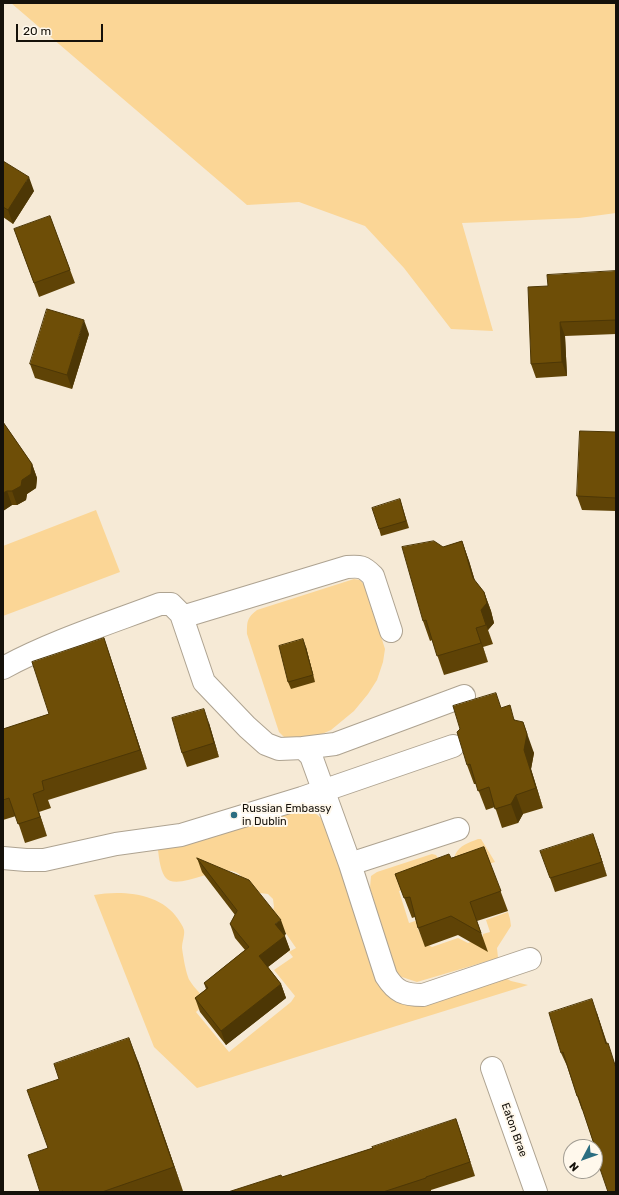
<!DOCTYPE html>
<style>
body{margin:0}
#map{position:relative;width:619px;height:1195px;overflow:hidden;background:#f6ead6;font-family:Rubik,sans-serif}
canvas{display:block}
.frame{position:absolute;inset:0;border:4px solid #15110a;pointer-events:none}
.north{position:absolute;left:563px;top:1139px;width:40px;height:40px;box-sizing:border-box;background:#fff8ec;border:1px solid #a19c92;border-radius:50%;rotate:229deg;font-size:11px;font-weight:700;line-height:16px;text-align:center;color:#15110a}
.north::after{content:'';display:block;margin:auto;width:14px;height:18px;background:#2c6e81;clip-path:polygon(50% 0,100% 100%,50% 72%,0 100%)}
.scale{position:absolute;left:16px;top:24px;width:87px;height:18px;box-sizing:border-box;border:2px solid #15110a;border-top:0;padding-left:5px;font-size:12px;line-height:14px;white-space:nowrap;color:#15110a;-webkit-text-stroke:3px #fff8ec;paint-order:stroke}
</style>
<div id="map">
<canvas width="619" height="1195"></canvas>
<div class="frame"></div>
<div class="north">N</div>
<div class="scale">20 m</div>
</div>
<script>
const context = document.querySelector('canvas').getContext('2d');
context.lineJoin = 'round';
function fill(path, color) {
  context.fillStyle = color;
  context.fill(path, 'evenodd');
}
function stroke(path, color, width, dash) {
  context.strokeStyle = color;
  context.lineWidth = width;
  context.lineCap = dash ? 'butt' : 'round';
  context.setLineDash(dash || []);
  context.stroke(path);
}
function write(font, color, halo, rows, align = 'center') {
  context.font = font + ' Rubik,sans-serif';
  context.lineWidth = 4;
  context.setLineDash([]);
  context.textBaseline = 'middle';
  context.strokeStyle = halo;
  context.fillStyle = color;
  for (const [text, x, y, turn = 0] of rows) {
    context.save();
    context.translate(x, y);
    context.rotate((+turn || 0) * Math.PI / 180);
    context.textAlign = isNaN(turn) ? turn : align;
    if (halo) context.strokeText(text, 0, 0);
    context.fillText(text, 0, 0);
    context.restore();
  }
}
fill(new Path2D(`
 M 11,3 L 616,3 L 616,213 L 579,218 L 462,223 L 493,331 L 451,329 L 404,268 L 365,226 L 299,202 L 247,205 Z
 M 96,510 L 120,572 L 3,616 L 3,546 Z
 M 354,579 L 360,580 L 365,586 L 385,649 L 383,662 L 377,680 L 368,694 L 354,711 L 331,730 L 315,737 L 295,741 L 285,738 L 279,732 L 247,634 C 247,621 247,618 257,610 Z
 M 297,809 C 313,810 314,812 326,822 L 387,991 L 505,978 L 511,981 L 528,985 L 197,1088 L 154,1047 L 94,895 C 122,890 161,893 178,919 C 180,922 183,926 184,930 C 185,935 182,942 182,948 C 183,955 186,975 190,981 C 194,988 202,995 208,1001 L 196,1012 L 229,1052 L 291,1002 L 295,996 L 274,970 L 293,957 L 289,952 L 296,948 L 272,913 L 274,907 L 273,899 L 268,894 L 260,893 L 240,880 L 241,876 C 225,858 178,894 165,877 C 159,868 159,854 157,844 Z
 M 478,839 L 481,839 L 495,862 L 399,891 L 409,923 L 418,920 L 420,926 L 417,927 L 424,943 L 432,947 L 458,938 L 468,943 L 483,937 L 483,934 L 490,932 L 486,920 L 508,912 L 510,919 L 511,926 L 497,948 L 498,958 L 417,982 L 399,976 L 394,966 L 370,888 L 371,876 L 377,872 L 432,854 L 436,855 L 444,867 L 459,868 L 455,855 C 460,845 468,843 478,839 Z`), '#fbd696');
const minor = new Path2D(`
 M 182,617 L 347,567 C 360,566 363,566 373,576 L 391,631
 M 3,668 C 53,641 107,624 160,604 L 171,604 L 181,614 L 204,682 L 247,727 L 266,744 L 279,749 L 303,748 L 311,756 L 350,864 L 458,829
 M 303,748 L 335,744 L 464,696
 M 3,858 L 26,860 L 44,860 L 116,844 L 181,835 L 302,798 L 453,746
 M 350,864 L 386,976 C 396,992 404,995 423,995 L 530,959
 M 492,1068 L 536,1192`);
stroke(minor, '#aea391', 24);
stroke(minor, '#fff', 22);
fill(new Path2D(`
 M 3,161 L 34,191 L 13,224 L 3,217 Z
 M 50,216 L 75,283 L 39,297 L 14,229 Z
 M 616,271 L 616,334 L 565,336 L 567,376 L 536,378 L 531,364 L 548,286 Z
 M 89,334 L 72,389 L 35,378 L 30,364 Z
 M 3,422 L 32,464 L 37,478 L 36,488 L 27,494 L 26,500 L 17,505 L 12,505 L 3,511 Z
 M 616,432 L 616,511 L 582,510 L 577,496 Z
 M 400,499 L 409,528 L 381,536 L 379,529 Z
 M 462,541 L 469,561 L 475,581 L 484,592 L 491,611 L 494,623 L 488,630 L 493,644 L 483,647 L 488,662 L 444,675 L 432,640 L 430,641 L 423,621 L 443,547 Z
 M 104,638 L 110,656 L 147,769 L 48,800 L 51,808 L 39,812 L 47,836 L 25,843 L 16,816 L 3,820 L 3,729 L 49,714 Z
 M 306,647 L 315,682 L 291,689 L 288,682 Z
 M 501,708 L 515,720 L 534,753 L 531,769 L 543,808 L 523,814 L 518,823 L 502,828 L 495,807 L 486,810 L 476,784 L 474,784 L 467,765 Z
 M 209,723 L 219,757 L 187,767 L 182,753 Z
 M 484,847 L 508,911 L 477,921 L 488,952 L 458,935 L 425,947 L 418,928 L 415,917 L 412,918 L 395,874 L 451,858 Z
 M 598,848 L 607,876 L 555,892 L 550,878 Z
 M 197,858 L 286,934 L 284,935 L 290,950 L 268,967 L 281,984 L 286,998 L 226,1045 L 200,1012 L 195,998 L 206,989 L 204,983 L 245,950 L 235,938 L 230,924 L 235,915 L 202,872 Z
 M 597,1013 L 607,1043 L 598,1157 L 583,1110 L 582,1110 L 577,1096 L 567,1066 L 561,1053 Z
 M 138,1061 L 183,1191 L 180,1192 L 40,1192 L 59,1079 Z
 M 456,1119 L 475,1176 L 431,1190 L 431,1192 L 228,1192 L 282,1177 L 373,1148 Z`), '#5f4306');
fill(new Path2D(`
 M 29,177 L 34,191 L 13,224 L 8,210 Z
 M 84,320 L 89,334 L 72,389 L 67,375 Z
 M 560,322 L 565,336 L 567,376 L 562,362 Z
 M 32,464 L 37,478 L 36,488 L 27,494 L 26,500 L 17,505 L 12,491 L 22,480 Z
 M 7,491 L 12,505 L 3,511 L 3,493 Z
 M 462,541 L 469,561 L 480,598 L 473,578 Z
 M 484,592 L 491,611 L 494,623 L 488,630 L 493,644 L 481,610 Z
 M 476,628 L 483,647 L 488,662 L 481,643 Z
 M 104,638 L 110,656 L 147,769 L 140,750 Z
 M 303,639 L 306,647 L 315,682 L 313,675 Z
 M 204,709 L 209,723 L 219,757 L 214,743 Z
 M 523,722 L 534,753 L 531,769 L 543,808 L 536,788 L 524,750 Z
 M 33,794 L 47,836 L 40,817 Z
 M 516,795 L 523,814 L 518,823 L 511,804 Z
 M 593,834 L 598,848 L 607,876 L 602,862 Z
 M 281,920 L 286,934 L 280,938 L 275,924 Z
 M 285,936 L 290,950 L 264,970 L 259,956 Z
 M 281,984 L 286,998 L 226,1045 L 221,1031 Z
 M 592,999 L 597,1013 L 611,1057 L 606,1044 Z
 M 129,1038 L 138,1061 L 183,1191 L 174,1167 Z
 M 456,1119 L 461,1133 L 475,1176 L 470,1162 Z`), '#4d3705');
const building = new Path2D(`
 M 3,161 L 29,177 L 8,210 L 3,207 Z
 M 50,216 L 70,270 L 34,283 L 14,229 Z
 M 616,271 L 616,320 L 560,322 L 562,362 L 531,364 L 528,287 L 548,286 L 547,275 Z
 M 47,309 L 84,320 L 67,375 L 30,364 Z
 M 3,422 L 32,464 L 31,474 L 22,480 L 21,486 L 12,491 L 7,491 L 3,493 Z
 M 580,431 L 616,432 L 616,498 L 577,496 Z
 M 400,499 L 406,521 L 379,529 L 372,508 Z
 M 434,541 L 443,547 L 462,541 L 473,578 L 484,592 L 487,603 L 481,610 L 486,625 L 476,628 L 481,643 L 437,656 L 426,620 L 423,621 L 402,547 Z
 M 104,638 L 140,750 L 42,781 L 44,790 L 33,794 L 40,817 L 18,824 L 9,798 L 3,800 L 3,729 L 49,714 L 32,662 Z
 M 303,639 L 313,675 L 288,682 L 279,646 Z
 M 496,693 L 501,708 L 510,705 L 514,720 L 523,722 L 527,734 L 524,750 L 536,788 L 516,795 L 511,804 L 495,809 L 489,787 L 478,791 L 470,764 L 467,765 L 457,732 L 460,729 L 453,706 Z
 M 204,709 L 214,743 L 182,753 L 172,718 Z
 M 593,834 L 602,862 L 550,878 L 540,851 Z
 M 484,847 L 501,891 L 470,902 L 481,933 L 451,916 L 418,928 L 410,897 L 404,898 L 395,874 L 449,854 L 451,858 Z
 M 197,858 L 249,880 L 281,920 L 275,924 L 285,936 L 259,956 L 281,984 L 221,1031 L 195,998 L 208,988 L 204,983 L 249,947 L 230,924 L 237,911 Z
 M 592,999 L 606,1044 L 608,1043 L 616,1068 L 616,1192 L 608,1192 L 596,1157 L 598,1157 L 595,1147 L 578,1096 L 577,1096 L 563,1052 L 561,1053 L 549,1013 Z
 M 129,1038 L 174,1167 L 102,1192 L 64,1192 L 63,1191 L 60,1192 L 40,1192 L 28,1155 L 48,1148 L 27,1090 L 59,1079 L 54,1064 Z
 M 456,1119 L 470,1162 L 426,1177 L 426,1178 L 383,1192 L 228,1192 L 281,1175 L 282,1177 L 373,1148 L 372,1147 Z`);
fill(building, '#6e4e07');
stroke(building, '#4d3705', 1);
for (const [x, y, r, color] of [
 [234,815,4,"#2c6e81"]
]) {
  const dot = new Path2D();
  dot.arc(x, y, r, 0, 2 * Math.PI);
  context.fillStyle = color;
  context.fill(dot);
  stroke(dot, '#fff8ec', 1.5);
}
write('11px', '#15110a', '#fff8ec', [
 ["Russian Embassy",242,809],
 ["in Dublin",242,822]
], 'left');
write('11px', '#15110a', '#fff8ec', [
 ["Eaton Brae",514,1130,70]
]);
</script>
